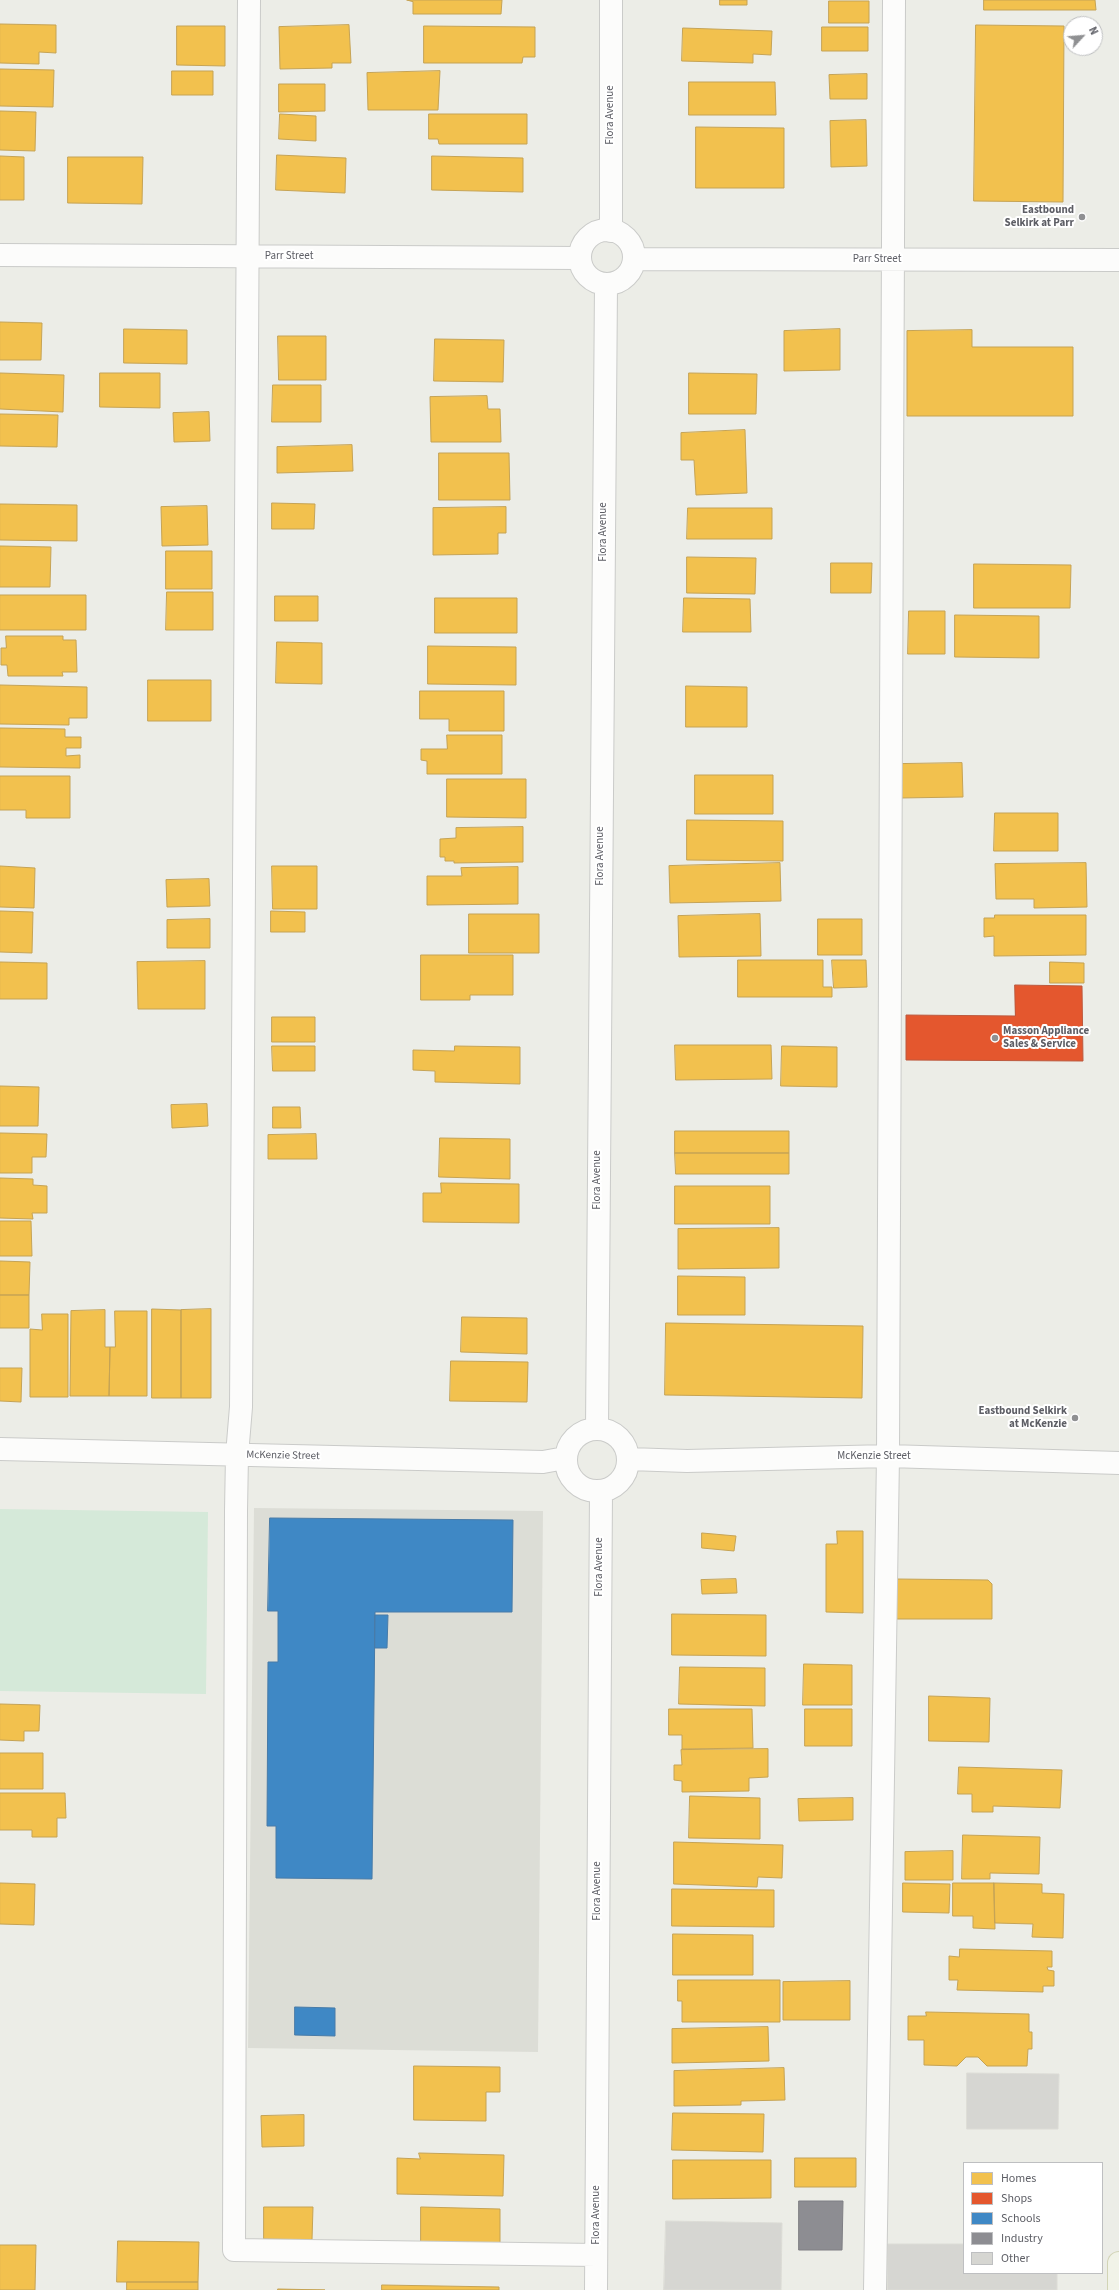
<!DOCTYPE html>
<style>
body{margin:0}
#map{position:relative;width:1119px;height:2290px;overflow:hidden;background:#ecede7;font-family:"Source Sans 3",sans-serif}
canvas{display:block}
.legend{position:absolute;left:963px;top:2162px;width:140px;height:112px;box-sizing:border-box;background:#fff;border:1px solid #bebfc1;margin:0;padding:5px 7px;list-style:none;font-size:12px;color:#5d5e65}
.legend li{display:flex;align-items:center;gap:8px;height:20px}
.legend b{width:20px;border:1px solid #bebfc1}
.north{position:absolute;left:1063px;top:16px;width:40px;height:40px;box-sizing:border-box;background:#fff;border:1px solid #bebfc1;border-radius:50%;rotate:64deg;font-size:11px;font-weight:700;line-height:16px;text-align:center;color:#5d5e65}
.north::after{content:'';display:block;margin:auto;width:14px;height:18px;background:#8f9092;clip-path:polygon(50% 0,100% 100%,50% 72%,0 100%)}
</style>
<div id="map">
<canvas width="1119" height="2290"></canvas>
<ul class="legend">
<li><b style="height:11px;background:#f2c14e"></b>Homes</li>
<li><b style="height:11px;background:#e4572e"></b>Shops</li>
<li><b style="height:11px;background:#3f88c5"></b>Schools</li>
<li><b style="height:11px;background:#8d8d92"></b>Industry</li>
<li><b style="height:11px;background:#d6d6d2"></b>Other</li>
</ul>
<div class="north">N</div>
</div>
<script>
const context = document.querySelector('canvas').getContext('2d');
context.lineJoin = 'round';
function fill(path, color) {
  context.fillStyle = color;
  context.fill(path, 'evenodd');
}
function stroke(path, color, width, dash) {
  context.strokeStyle = color;
  context.lineWidth = width;
  context.lineCap = dash ? 'butt' : 'round';
  context.setLineDash(dash || []);
  context.stroke(path);
}
function write(font, color, halo, rows, align = 'center') {
  context.font = font + ' "Source Sans 3",sans-serif';
  context.lineWidth = 4;
  context.setLineDash([]);
  context.textBaseline = 'middle';
  context.strokeStyle = halo;
  context.fillStyle = color;
  for (const [text, x, y, turn = 0] of rows) {
    context.save();
    context.translate(x, y);
    context.rotate((+turn || 0) * Math.PI / 180);
    context.textAlign = isNaN(turn) ? turn : align;
    if (halo) context.strokeText(text, 0, 0);
    context.fillText(text, 0, 0);
    context.restore();
  }
}
fill(new Path2D(`
 M 254,1508 L 543,1511 L 538,2052 L 248,2048 Z`), '#dcddd6');
fill(new Path2D(`
 M 0,1509 L 208,1512 L 206,1694 L 0,1691 Z`), '#d5e9d9');
const homes = new Path2D(`
 M 407,0 L 502,0 L 501,14 L 413,14 L 413,2 Z
 M 720,0 L 747,0 L 747,5 L 720,5 Z
 M 984,0 L 1095,0 L 1096,10 L 984,10 Z
 M 829,1 L 869,1 L 869,23 L 829,23 Z
 M 0,24 L 56,25 L 56,53 L 39,52 L 39,64 L 0,63 Z
 M 349,25 L 351,63 L 332,63 L 332,68 L 280,69 L 279,27 Z
 M 976,25 L 1064,26 L 1063,202 L 974,201 Z
 M 177,26 L 225,26 L 225,66 L 177,65 Z
 M 424,26 L 535,27 L 535,57 L 523,57 L 522,63 L 424,63 Z
 M 822,27 L 868,27 L 868,51 L 822,51 Z
 M 683,28 L 772,31 L 771,55 L 753,54 L 753,63 L 682,61 Z
 M 0,69 L 54,70 L 53,107 L 0,106 Z
 M 172,71 L 213,71 L 213,95 L 172,95 Z
 M 440,71 L 438,110 L 368,110 L 367,73 Z
 M 867,74 L 867,99 L 830,99 L 829,75 Z
 M 689,82 L 775,82 L 776,115 L 689,115 Z
 M 279,84 L 325,84 L 325,111 L 279,112 Z
 M 0,111 L 36,112 L 35,151 L 0,150 Z
 M 280,114 L 316,116 L 316,141 L 279,139 Z
 M 429,114 L 527,114 L 527,144 L 439,144 L 438,139 L 429,139 Z
 M 866,120 L 867,166 L 831,167 L 830,121 Z
 M 696,127 L 784,128 L 784,188 L 696,188 Z
 M 277,155 L 346,158 L 345,193 L 276,190 Z
 M 0,156 L 24,157 L 24,200 L 0,200 Z
 M 432,156 L 523,158 L 523,192 L 432,190 Z
 M 68,157 L 143,157 L 142,204 L 68,203 Z
 M 0,322 L 42,323 L 41,360 L 0,360 Z
 M 124,329 L 187,330 L 187,364 L 124,363 Z
 M 840,329 L 840,370 L 784,371 L 784,331 Z
 M 972,330 L 972,347 L 1073,347 L 1073,416 L 907,416 L 907,331 Z
 M 278,336 L 326,336 L 326,380 L 279,380 Z
 M 435,339 L 504,340 L 503,382 L 434,381 Z
 M 0,373 L 64,375 L 63,412 L 0,409 Z
 M 100,373 L 160,373 L 160,408 L 100,407 Z
 M 689,373 L 757,374 L 756,414 L 689,414 Z
 M 273,385 L 321,385 L 321,422 L 272,422 Z
 M 487,396 L 488,409 L 500,409 L 501,442 L 431,442 L 430,397 Z
 M 209,412 L 210,441 L 174,442 L 173,413 Z
 M 0,414 L 58,415 L 57,447 L 0,446 Z
 M 745,430 L 747,493 L 696,495 L 694,460 L 681,460 L 681,433 Z
 M 352,445 L 353,471 L 277,473 L 277,447 Z
 M 439,453 L 509,453 L 510,500 L 439,500 Z
 M 272,503 L 315,504 L 314,529 L 272,529 Z
 M 0,504 L 77,505 L 77,541 L 0,540 Z
 M 207,506 L 208,545 L 162,546 L 161,507 Z
 M 506,507 L 506,533 L 498,533 L 498,554 L 433,555 L 433,508 Z
 M 688,508 L 772,508 L 772,539 L 687,539 Z
 M 0,546 L 51,547 L 50,587 L 0,587 Z
 M 166,551 L 212,551 L 212,589 L 166,589 Z
 M 687,557 L 756,558 L 755,594 L 687,593 Z
 M 831,563 L 872,563 L 871,593 L 831,593 Z
 M 974,564 L 1071,565 L 1070,608 L 974,608 Z
 M 167,592 L 213,592 L 213,630 L 166,630 Z
 M 0,595 L 86,595 L 86,630 L 0,630 Z
 M 275,596 L 318,596 L 318,621 L 275,621 Z
 M 435,598 L 517,598 L 517,633 L 435,633 Z
 M 684,598 L 750,599 L 751,632 L 683,632 Z
 M 909,611 L 945,611 L 945,654 L 908,654 Z
 M 955,615 L 1039,616 L 1039,658 L 955,657 Z
 M 6,636 L 63,636 L 63,640 L 76,640 L 77,672 L 62,672 L 63,676 L 8,676 L 7,665 L 1,665 L 1,648 L 6,648 Z
 M 277,642 L 322,643 L 322,684 L 276,683 Z
 M 428,646 L 516,647 L 516,685 L 428,684 Z
 M 148,680 L 211,680 L 211,721 L 148,721 Z
 M 0,685 L 87,687 L 87,718 L 69,718 L 69,725 L 0,724 Z
 M 686,686 L 747,687 L 747,727 L 686,727 Z
 M 420,691 L 504,691 L 504,731 L 449,731 L 449,719 L 420,719 Z
 M 0,728 L 65,729 L 65,737 L 81,737 L 81,748 L 66,748 L 66,756 L 80,755 L 80,768 L 0,767 Z
 M 447,735 L 502,735 L 502,774 L 427,774 L 427,761 L 421,760 L 421,749 L 447,749 Z
 M 962,763 L 963,797 L 900,798 L 900,764 Z
 M 695,775 L 773,775 L 773,814 L 695,814 Z
 M 0,776 L 70,776 L 70,818 L 26,818 L 26,810 L 0,810 Z
 M 447,779 L 526,779 L 526,818 L 447,817 Z
 M 995,813 L 1058,813 L 1058,851 L 994,851 Z
 M 687,820 L 783,821 L 783,861 L 687,860 Z
 M 523,827 L 523,862 L 454,863 L 454,861 L 445,861 L 445,857 L 440,857 L 440,839 L 456,838 L 456,828 Z
 M 780,863 L 781,901 L 670,903 L 669,866 Z
 M 1086,863 L 1087,907 L 1034,908 L 1034,899 L 996,899 L 995,864 Z
 M 0,866 L 35,868 L 34,908 L 0,907 Z
 M 272,866 L 317,866 L 317,909 L 273,909 Z
 M 518,867 L 518,904 L 427,905 L 427,876 L 462,876 L 461,868 Z
 M 209,879 L 210,906 L 167,907 L 166,880 Z
 M 0,911 L 33,912 L 32,953 L 0,952 Z
 M 271,911 L 305,912 L 305,932 L 271,932 Z
 M 469,914 L 539,914 L 539,953 L 469,953 Z
 M 760,914 L 761,956 L 679,957 L 678,916 Z
 M 995,915 L 1086,915 L 1086,955 L 994,956 L 994,936 L 984,937 L 984,918 L 994,918 Z
 M 210,919 L 210,948 L 167,948 L 167,920 Z
 M 818,919 L 862,919 L 862,955 L 818,955 Z
 M 421,955 L 513,955 L 513,995 L 470,995 L 470,1000 L 421,1000 Z
 M 738,960 L 823,960 L 823,987 L 832,987 L 832,997 L 738,997 Z
 M 832,960 L 866,960 L 867,987 L 834,988 Z
 M 205,961 L 205,1009 L 138,1009 L 137,962 Z
 M 0,962 L 47,963 L 47,999 L 0,999 Z
 M 1050,962 L 1084,963 L 1084,983 L 1050,983 Z
 M 272,1017 L 315,1017 L 315,1042 L 272,1042 Z
 M 675,1045 L 771,1045 L 772,1079 L 676,1080 Z
 M 272,1046 L 315,1046 L 315,1071 L 273,1071 Z
 M 455,1046 L 520,1047 L 520,1084 L 435,1082 L 435,1071 L 413,1070 L 413,1050 L 454,1051 Z
 M 782,1046 L 837,1047 L 837,1087 L 781,1086 Z
 M 0,1086 L 39,1087 L 38,1126 L 0,1126 Z
 M 207,1104 L 208,1126 L 172,1128 L 171,1105 Z
 M 273,1107 L 300,1107 L 301,1128 L 273,1128 Z
 M 675,1131 L 789,1131 L 789,1153 L 675,1153 Z
 M 0,1133 L 47,1134 L 46,1157 L 32,1157 L 32,1173 L 0,1173 Z
 M 316,1134 L 317,1159 L 268,1159 L 268,1135 Z
 M 440,1138 L 510,1139 L 510,1179 L 439,1177 Z
 M 675,1153 L 789,1153 L 789,1174 L 676,1174 Z
 M 0,1178 L 33,1179 L 33,1185 L 47,1186 L 47,1213 L 32,1213 L 33,1219 L 0,1218 Z
 M 441,1183 L 519,1184 L 519,1223 L 423,1222 L 423,1193 L 441,1193 Z
 M 675,1186 L 770,1186 L 770,1224 L 675,1224 Z
 M 0,1221 L 31,1221 L 32,1256 L 0,1256 Z
 M 779,1228 L 779,1268 L 678,1269 L 678,1229 Z
 M 0,1261 L 30,1262 L 29,1295 L 0,1295 Z
 M 678,1276 L 745,1277 L 745,1315 L 678,1315 Z
 M 0,1295 L 29,1295 L 29,1328 L 0,1328 Z
 M 152,1309 L 181,1310 L 181,1398 L 152,1398 Z
 M 211,1309 L 211,1398 L 181,1398 L 181,1310 Z
 M 105,1310 L 105,1347 L 110,1347 L 109,1396 L 70,1396 L 71,1311 Z
 M 115,1311 L 147,1311 L 147,1396 L 109,1396 L 110,1347 L 115,1347 Z
 M 42,1314 L 68,1314 L 68,1397 L 30,1397 L 30,1329 L 42,1330 Z
 M 462,1317 L 527,1318 L 527,1354 L 461,1352 Z
 M 666,1323 L 863,1326 L 862,1398 L 665,1395 Z
 M 451,1361 L 528,1362 L 527,1402 L 450,1401 Z
 M 0,1368 L 22,1368 L 21,1402 L 0,1401 Z
 M 837,1531 L 863,1531 L 863,1613 L 826,1612 L 826,1544 L 837,1544 Z
 M 702,1533 L 736,1536 L 734,1551 L 702,1548 Z
 M 736,1579 L 737,1593 L 702,1594 L 701,1580 Z
 M 896,1579 L 988,1580 L 992,1584 L 992,1619 L 895,1619 Z
 M 672,1614 L 766,1615 L 766,1656 L 672,1655 Z
 M 804,1664 L 852,1665 L 852,1705 L 803,1705 Z
 M 680,1667 L 765,1668 L 765,1706 L 679,1704 Z
 M 929,1696 L 990,1698 L 989,1742 L 929,1741 Z
 M 0,1704 L 40,1705 L 39,1731 L 24,1731 L 24,1741 L 0,1740 Z
 M 669,1709 L 752,1709 L 753,1748 L 682,1749 L 682,1735 L 669,1735 Z
 M 805,1709 L 852,1709 L 852,1746 L 805,1746 Z
 M 768,1749 L 768,1777 L 749,1778 L 749,1791 L 682,1792 L 682,1781 L 674,1780 L 674,1765 L 682,1765 L 681,1750 Z
 M 0,1753 L 43,1753 L 43,1789 L 0,1789 Z
 M 959,1767 L 1062,1770 L 1060,1808 L 993,1806 L 993,1812 L 972,1812 L 972,1794 L 958,1794 Z
 M 0,1793 L 65,1793 L 66,1818 L 57,1818 L 57,1837 L 32,1837 L 32,1830 L 0,1830 Z
 M 690,1796 L 760,1798 L 760,1839 L 689,1838 Z
 M 853,1798 L 853,1820 L 799,1821 L 798,1799 Z
 M 963,1835 L 1040,1837 L 1039,1874 L 990,1873 L 990,1879 L 962,1879 Z
 M 674,1842 L 783,1845 L 782,1878 L 758,1877 L 757,1887 L 674,1884 Z
 M 953,1851 L 953,1880 L 905,1880 L 905,1852 Z
 M 0,1883 L 35,1884 L 34,1925 L 0,1924 Z
 M 903,1883 L 950,1884 L 949,1913 L 903,1912 Z
 M 953,1883 L 994,1883 L 995,1929 L 973,1928 L 973,1916 L 953,1916 Z
 M 994,1883 L 1042,1884 L 1042,1893 L 1064,1894 L 1063,1938 L 1032,1937 L 1033,1924 L 995,1923 Z
 M 672,1889 L 774,1890 L 774,1927 L 672,1926 Z
 M 673,1934 L 753,1935 L 753,1975 L 673,1975 Z
 M 960,1949 L 1052,1951 L 1052,1967 L 1047,1967 L 1048,1970 L 1054,1971 L 1054,1986 L 1043,1986 L 1043,1992 L 957,1990 L 958,1980 L 949,1980 L 949,1956 L 959,1957 Z
 M 678,1980 L 780,1980 L 780,2022 L 682,2022 L 682,2001 L 678,2001 Z
 M 850,1981 L 850,2020 L 783,2020 L 783,1982 Z
 M 926,2012 L 1029,2014 L 1029,2032 L 1032,2032 L 1032,2049 L 1028,2049 L 1027,2066 L 987,2066 L 978,2057 L 966,2057 L 957,2066 L 924,2065 L 924,2040 L 908,2040 L 908,2016 L 926,2016 Z
 M 768,2027 L 769,2061 L 672,2063 L 672,2029 Z
 M 414,2066 L 500,2067 L 500,2092 L 486,2092 L 486,2121 L 414,2120 Z
 M 784,2068 L 785,2100 L 741,2101 L 741,2105 L 674,2106 L 674,2071 Z
 M 673,2113 L 764,2114 L 763,2152 L 672,2150 Z
 M 304,2115 L 304,2146 L 262,2147 L 261,2116 Z
 M 419,2153 L 504,2155 L 503,2196 L 397,2194 L 397,2158 L 420,2159 Z
 M 795,2158 L 856,2158 L 856,2187 L 795,2187 Z
 M 673,2160 L 771,2160 L 771,2198 L 673,2199 Z
 M 264,2207 L 313,2207 L 312,2240 L 264,2239 Z
 M 421,2207 L 500,2209 L 500,2244 L 421,2242 Z
 M 118,2241 L 199,2242 L 198,2282 L 117,2282 Z
 M 0,2245 L 36,2245 L 35,2290 L 0,2290 Z
 M 127,2282 L 198,2282 L 198,2290 L 127,2290 Z
 M 382,2285 L 499,2287 L 499,2290 L 382,2290 Z
 M 278,2289 L 325,2290 L 278,2290 Z`);
fill(homes, '#f2c14e');
stroke(homes, '#c5a355', 1);
const shops = new Path2D(`
 M 1015,985 L 1082,986 L 1083,1061 L 906,1060 L 906,1015 L 1015,1016 Z`);
fill(shops, '#e4572e');
stroke(shops, '#bc593e', 1);
const schools = new Path2D(`
 M 270,1518 L 513,1520 L 512,1612 L 375,1612 L 372,1879 L 276,1878 L 276,1826 L 267,1826 L 268,1662 L 278,1662 L 278,1611 L 268,1611 Z
 M 375,1615 L 388,1615 L 387,1648 L 375,1648 Z
 M 295,2007 L 335,2008 L 335,2036 L 295,2035 Z`);
fill(schools, '#3f88c5');
stroke(schools, '#487ba8', 1);
const industry = new Path2D(`
 M 799,2201 L 843,2201 L 842,2250 L 799,2250 Z`);
fill(industry, '#8d8d92');
stroke(industry, '#7f7f84', 1);
const building = new Path2D(`
 M 967,2073 L 1059,2074 L 1058,2129 L 967,2129 Z
 M 666,2221 L 782,2223 L 781,2290 L 664,2290 Z
 M 888,2244 L 964,2244 L 964,2273 L 1057,2273 L 1057,2290 L 888,2290 Z`);
fill(building, '#d6d6d2');
stroke(building, '#dcdcd6', 1);
const minor = new Path2D(`
 M 249,0 L 241,1407 L 237,1455 L 236,1511 L 234,2250 L 596,2255
 M580 257a27 27 0 1 1 54 0a27 27 0 1 1-54 0Z
 M 611,231 L 611,0
 M 0,255 L 579,258
 M 634,259 L 1119,260
 M 597,1428 L 606,285
 M566 1460a31 31 0 1 1 62 0a31 31 0 1 1-62 0Z
 M 0,1449 L 543,1462 L 565,1458
 M 629,1459 L 687,1461 L 888,1456 L 1119,1463
 M 596,2290 L 601,1491
 M 875,2290 L 888,1456 L 894,0`);
const major = new Path2D(`
 M 1119,2290 L 1119,2263`);
stroke(minor, '#cacbc9', 24);
stroke(major, '#d2d4b6', 24);
stroke(minor, '#fcfcfb', 22);
stroke(major, '#f1f3e8', 22);
for (const [x, y, r, color] of [
 [1082,217,4,"#8f9092"],
 [995,1038,4,"#8f9092"],
 [1075,1418,4,"#8f9092"]
]) {
  const dot = new Path2D();
  dot.arc(x, y, r, 0, 2 * Math.PI);
  context.fillStyle = color;
  context.fill(dot);
  stroke(dot, '#fff', 1.5);
}
write('11px', '#5d5e65', '#fff', [
 ["Flora Avenue",611,115,-90],
 ["Parr Street",289,257],
 ["Parr Street",877,260],
 ["Flora Avenue",604,532,-90],
 ["Flora Avenue",601,856,-90],
 ["Flora Avenue",598,1180,-90],
 ["McKenzie Street",283,1456,1],
 ["McKenzie Street",874,1457],
 ["Flora Avenue",600,1567,-90],
 ["Flora Avenue",598,1891,-90],
 ["Flora Avenue",597,2215,-90]
]);
write('bold 11px', '#5d5e65', '#fff', [
 ["Eastbound",1074,211],
 ["Selkirk at Parr",1074,224],
 ["Masson Appliance",1003,1032,"left"],
 ["Sales & Service",1003,1045,"left"],
 ["Eastbound Selkirk",1067,1412],
 ["at McKenzie",1067,1425]
], 'right');
</script>
